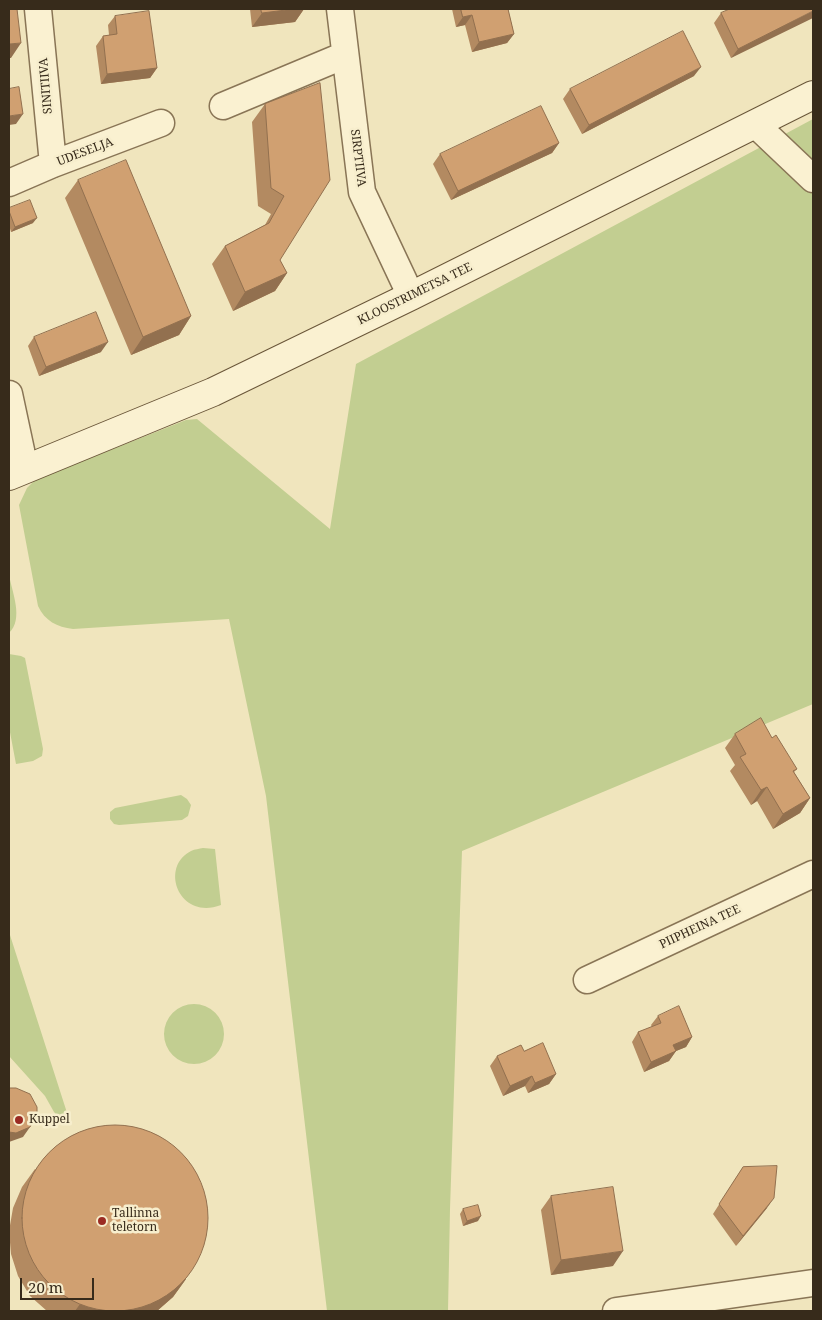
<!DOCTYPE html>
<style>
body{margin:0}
#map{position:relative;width:822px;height:1320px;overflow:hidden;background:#f0e5bd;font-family:"Noto Serif",serif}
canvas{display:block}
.frame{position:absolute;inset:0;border:10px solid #372b1b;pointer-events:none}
.scale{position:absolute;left:20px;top:1278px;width:74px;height:22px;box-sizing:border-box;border:2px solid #372b1b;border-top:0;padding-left:6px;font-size:15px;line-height:18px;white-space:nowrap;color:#372b1b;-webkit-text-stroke:4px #f7eecd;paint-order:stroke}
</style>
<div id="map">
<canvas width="822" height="1320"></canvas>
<div class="frame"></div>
<div class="scale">20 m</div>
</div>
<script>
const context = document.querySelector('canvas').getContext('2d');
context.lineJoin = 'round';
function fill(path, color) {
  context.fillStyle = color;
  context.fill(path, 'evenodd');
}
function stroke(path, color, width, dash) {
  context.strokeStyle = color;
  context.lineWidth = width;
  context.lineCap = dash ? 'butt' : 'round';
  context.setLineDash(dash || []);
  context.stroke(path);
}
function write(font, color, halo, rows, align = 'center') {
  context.font = font + ' "Noto Serif",serif';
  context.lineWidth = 5;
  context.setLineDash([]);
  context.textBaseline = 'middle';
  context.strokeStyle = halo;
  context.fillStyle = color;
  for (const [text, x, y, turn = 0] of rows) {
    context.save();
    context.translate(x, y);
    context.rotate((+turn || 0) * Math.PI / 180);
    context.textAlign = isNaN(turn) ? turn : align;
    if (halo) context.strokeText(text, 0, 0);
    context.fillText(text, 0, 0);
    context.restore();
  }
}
fill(new Path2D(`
 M 813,119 L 813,704 L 462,851 L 450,1209 L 448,1311 L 327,1311 L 266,796 L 229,619 L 73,629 C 57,627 45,621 38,606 L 19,505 L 27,488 L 35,480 L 186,420 L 197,419 L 330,529 L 356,364 Z
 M 9,575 C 12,592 24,619 9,633 Z
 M 9,654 L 21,656 L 25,658 L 43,749 L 42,756 L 33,761 L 16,764 L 9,727 Z
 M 181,795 L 187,799 L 191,805 L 188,816 L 182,820 L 119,825 L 114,824 L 110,819 L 110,812 L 115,808 Z
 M 203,848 L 215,849 L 221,905 C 179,921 159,867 191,851 C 195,849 199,849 203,848 Z
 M 9,932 L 69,1119 L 59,1117 L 54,1112 L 45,1096 L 9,1056 Z
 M164 1034a30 30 0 1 1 60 0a30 30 0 1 1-60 0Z`), '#c2ce91');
const minor = new Path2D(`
 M 38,9 L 53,164
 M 340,9 L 362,192 L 411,296
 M 223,106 L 345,55
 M 755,124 L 813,179
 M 9,183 L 53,164 L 161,123
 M 9,394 L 25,469
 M 587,980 L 813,874
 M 616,1311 L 813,1283`);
const secondary = new Path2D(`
 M 9,476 L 213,392 L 411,296 L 813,95`);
stroke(minor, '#897556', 29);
stroke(secondary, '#6a5639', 30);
stroke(minor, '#faf1d1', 26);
stroke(secondary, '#faf1d1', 28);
fill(new Path2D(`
 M 250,9 L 304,9 L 295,22 L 252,27 Z
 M 452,9 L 508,9 L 514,34 L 507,43 L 472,52 L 465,25 L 456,27 Z
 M 813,9 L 731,58 L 714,23 L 721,13 Z
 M 115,16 L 157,68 L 150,78 L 101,84 L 96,46 L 103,36 L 109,35 L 108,25 Z
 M 694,76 L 582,134 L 563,99 L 570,89 Z
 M 320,83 L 280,260 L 287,273 L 275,291 L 233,311 L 212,264 L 225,246 L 265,225 L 271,214 L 258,206 L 252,122 L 265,104 Z
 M 559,143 L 552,153 L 451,200 L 433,164 L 440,154 Z
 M 78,180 L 191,316 L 179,335 L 131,355 L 65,198 Z
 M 9,208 L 33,223 L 11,232 L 9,225 Z
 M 34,337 L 101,352 L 39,376 L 28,346 Z
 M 735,734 L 772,738 L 797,769 L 794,772 L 810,798 L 800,813 L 773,829 L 757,801 L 751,805 L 730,771 L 735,765 L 725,748 Z
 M 658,1016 L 692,1037 L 686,1047 L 676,1051 L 669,1061 L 644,1072 L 632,1042 L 638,1032 L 652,1027 L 651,1025 Z
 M 524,1051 L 556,1074 L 549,1084 L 528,1093 L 525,1086 L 503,1096 L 490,1066 L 497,1056 Z
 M 743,1167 L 767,1208 L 736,1246 L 713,1214 Z
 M 35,1169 L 186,1279 L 173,1297 L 157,1311 L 47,1311 L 30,1296 L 18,1276 L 11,1254 L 9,1231 L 13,1208 L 22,1187 Z
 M 551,1196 L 613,1266 L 551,1275 L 541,1210 Z
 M 463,1209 L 478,1221 L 463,1226 L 460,1214 Z`), '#b38a61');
fill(new Path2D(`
 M 294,9 L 304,9 L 295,22 L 252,27 L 262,13 Z
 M 813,11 L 813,18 L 731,58 L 738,49 Z
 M 472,15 L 465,25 L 456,27 L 463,17 Z
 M 514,34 L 507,43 L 472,52 L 479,42 Z
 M 21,43 L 11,58 L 9,58 L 9,44 Z
 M 701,67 L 694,76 L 582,134 L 589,125 Z
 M 157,68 L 150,78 L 101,84 L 107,74 Z
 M 23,114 L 16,124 L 9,125 L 9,116 Z
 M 559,143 L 552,153 L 451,200 L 458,191 Z
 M 37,218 L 33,223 L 11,232 L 15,227 Z
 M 287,273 L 275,291 L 233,311 L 245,292 Z
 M 191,316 L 179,335 L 131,355 L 143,337 Z
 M 108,342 L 101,352 L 39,376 L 46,367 Z
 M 767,787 L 757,801 L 751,805 L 761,790 Z
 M 810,798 L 800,813 L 773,829 L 783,814 Z
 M 692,1037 L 686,1047 L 666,1055 L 673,1045 Z
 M 676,1051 L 669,1061 L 644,1072 L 651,1062 Z
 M 556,1074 L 549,1084 L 528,1093 L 535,1083 Z
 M 532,1076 L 525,1086 L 503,1096 L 510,1086 Z
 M 30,1127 L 23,1137 L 9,1142 L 9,1132 Z
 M 774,1198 L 767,1208 L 736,1246 L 743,1236 Z
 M 481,1216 L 478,1221 L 463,1226 L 467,1221 Z
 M 623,1251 L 613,1266 L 551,1275 L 561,1260 Z
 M 186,1279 L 173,1297 L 157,1311 L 75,1311 L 80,1304 Z`), '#92704f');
const building = new Path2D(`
 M 9,9 L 17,9 L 21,43 L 9,44 Z
 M 261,9 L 294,9 L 262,13 Z
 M 461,9 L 508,9 L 514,34 L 479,42 L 472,15 L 463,17 Z
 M 730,9 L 813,9 L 813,11 L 738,49 L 721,13 Z
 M 149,11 L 157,68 L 107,74 L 103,36 L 117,34 L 115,16 Z
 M 683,31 L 701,67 L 589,125 L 570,89 Z
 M 320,83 L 330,180 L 280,260 L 287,273 L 245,292 L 225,246 L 269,223 L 284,196 L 271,188 L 265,104 Z
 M 19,87 L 23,114 L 9,116 L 9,89 Z
 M 541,106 L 559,143 L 458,191 L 440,154 Z
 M 126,160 L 191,316 L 143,337 L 78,180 Z
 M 30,200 L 37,218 L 15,227 L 9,211 L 9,208 Z
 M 96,312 L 108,342 L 46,367 L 34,337 Z
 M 761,718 L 772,738 L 776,735 L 797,769 L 793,771 L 810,798 L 783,814 L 767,787 L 761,790 L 740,757 L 746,754 L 735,734 Z
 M 679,1006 L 692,1037 L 673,1045 L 676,1051 L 651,1062 L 638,1032 L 661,1023 L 658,1016 Z
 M 543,1043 L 556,1074 L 535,1083 L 532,1076 L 510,1086 L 497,1056 L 521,1045 L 524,1051 Z
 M 9,1088 L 16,1088 L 30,1094 L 37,1107 L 37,1114 L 30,1127 L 16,1133 L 9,1132 Z
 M22 1218a93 93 0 1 1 186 0a93 93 0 1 1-186 0Z
 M 777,1166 L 774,1198 L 743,1236 L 719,1204 L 743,1167 Z
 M 613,1187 L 623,1251 L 561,1260 L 551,1196 Z
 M 478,1205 L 481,1216 L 467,1221 L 463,1209 Z`);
fill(building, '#d0a071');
stroke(building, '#92704f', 1);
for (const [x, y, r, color] of [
 [19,1120,5,"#9b2b23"],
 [102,1221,5,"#9b2b23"]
]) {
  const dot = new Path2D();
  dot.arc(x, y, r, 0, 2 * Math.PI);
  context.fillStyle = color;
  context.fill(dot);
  stroke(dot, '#f7eecd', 2);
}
write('12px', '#372b1b', '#f7eecd', [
 ["SINITIIVA",46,86,-95],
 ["UDESELJA",85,152,-21],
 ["SIRPTIIVA",358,158,83],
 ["KLOOSTRIMETSA TEE",415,294,-26],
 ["PIIPHEINA TEE",700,927,-25]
]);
write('12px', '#372b1b', '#f7eecd', [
 ["Kuppel",29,1120],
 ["Tallinna",112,1214],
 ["teletorn",112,1228]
], 'left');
</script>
